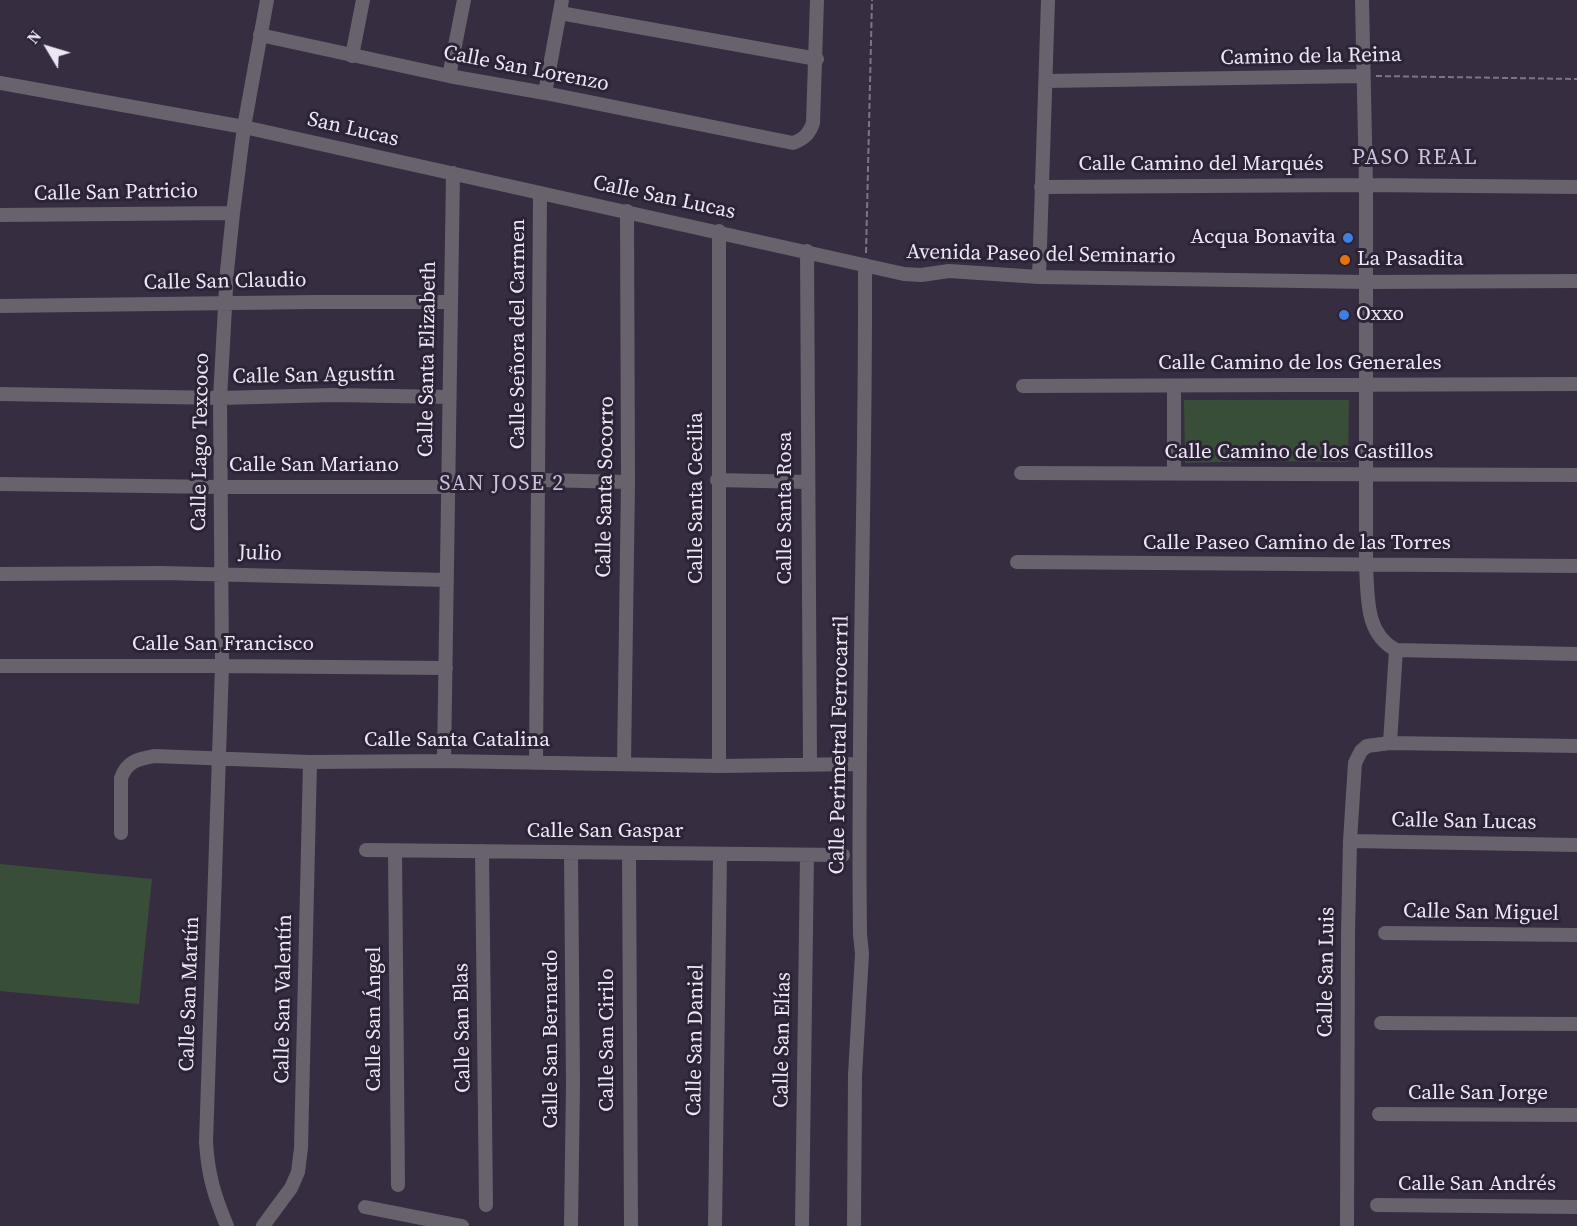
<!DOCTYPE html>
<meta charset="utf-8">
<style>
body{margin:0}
#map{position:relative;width:1577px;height:1226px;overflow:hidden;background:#362d41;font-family:"Source Serif 4",serif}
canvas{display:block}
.north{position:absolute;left:18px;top:18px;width:60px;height:60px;-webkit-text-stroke:4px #2c2336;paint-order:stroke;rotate:308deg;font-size:16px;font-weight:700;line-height:24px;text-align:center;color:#ede7f4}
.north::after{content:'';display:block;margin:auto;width:21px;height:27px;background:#ede7f4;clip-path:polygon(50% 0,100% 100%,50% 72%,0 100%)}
</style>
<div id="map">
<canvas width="1577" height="1226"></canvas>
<div class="north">N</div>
</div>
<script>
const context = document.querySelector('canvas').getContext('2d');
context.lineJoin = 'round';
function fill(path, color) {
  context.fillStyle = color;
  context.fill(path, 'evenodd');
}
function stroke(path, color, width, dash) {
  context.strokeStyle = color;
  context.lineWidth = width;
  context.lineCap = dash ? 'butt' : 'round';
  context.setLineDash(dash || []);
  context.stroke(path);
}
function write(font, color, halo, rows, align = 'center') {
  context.font = font + ' "Source Serif 4",serif';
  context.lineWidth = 6;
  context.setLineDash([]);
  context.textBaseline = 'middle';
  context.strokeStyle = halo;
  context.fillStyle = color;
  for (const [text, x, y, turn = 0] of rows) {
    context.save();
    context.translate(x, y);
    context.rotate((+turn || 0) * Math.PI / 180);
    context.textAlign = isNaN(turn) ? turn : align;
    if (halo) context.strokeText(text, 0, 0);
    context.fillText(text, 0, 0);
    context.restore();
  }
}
fill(new Path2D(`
 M 1184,400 L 1349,400 L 1348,462 L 1254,461 L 1185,463 Z
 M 0,864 L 152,879 L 139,1004 L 0,991 Z`), '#394e39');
stroke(new Path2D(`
 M 1376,76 L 1577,79
 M 866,253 L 872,0`), '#7d7586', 2, [6, 3]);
stroke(new Path2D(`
 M 1362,0 L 1366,185 L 1366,566 C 1368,597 1365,634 1396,650 L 1577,654
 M 560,13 L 817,59
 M 260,35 L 449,76 L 545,93 L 793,143 C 804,139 809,134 813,123 L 817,0
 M 352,56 L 363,0
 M 449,76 L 464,0
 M 1046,81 L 1362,76
 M 0,83 L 244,127 L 904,274 L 921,275 L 949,271 L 1039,277 L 1366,282 L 1577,281
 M 545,93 L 562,0
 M 1041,187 L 1366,185 L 1577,187
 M 0,215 L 233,213
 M 719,231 L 719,766
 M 807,251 L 810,764
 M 1039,277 L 1048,0
 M 0,306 L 316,302 L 450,302
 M 1023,386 L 1577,384
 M 1174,386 L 1174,473
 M 0,394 L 220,398 L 333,395 L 449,397
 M 1021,473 L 1577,475
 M 539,480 L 628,482
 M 717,480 L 807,482
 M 0,484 L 221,487 L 447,487
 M 1017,562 L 1577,566
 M 0,574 L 162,573 L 446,580
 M 0,666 L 222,666 L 446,668
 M 1390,743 L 1396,650
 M 444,761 L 453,173
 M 536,763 L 540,193
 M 624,763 L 628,482 L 627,211
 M 121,833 L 121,778 C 127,761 138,759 154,756 L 310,762 L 444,761 L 719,766 L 859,764
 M 1350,841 L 1577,845
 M 366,850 L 843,855
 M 482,851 L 486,1205
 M 395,852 L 398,1185
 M 629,853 L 631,1226
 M 1385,933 L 1577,935
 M 1381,1023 L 1577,1024
 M 1379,1114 L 1577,1115
 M 1377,1205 L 1577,1207
 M 365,1207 L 462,1226
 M 227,1226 C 214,1195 208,1175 206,1142 L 222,666 L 220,398 L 227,271 L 233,213 L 244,127 L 267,0
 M 263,1226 L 291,1188 L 298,1172 L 301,1148 L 310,762
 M 571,1226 L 573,1083 L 571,853
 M 715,1226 L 720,854
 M 802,1226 L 807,855
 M 854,1226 L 855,1075 L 862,954 L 860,934 C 857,711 866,488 865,265
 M 1347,1226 L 1348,933 L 1350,841 L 1355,763 L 1361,751 L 1367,746 L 1390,743 L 1577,746`), '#68626c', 14);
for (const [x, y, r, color] of [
 [1348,238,6,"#3f7fe0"],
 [1345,260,6,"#e8710a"],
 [1344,315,6,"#3f7fe0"]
]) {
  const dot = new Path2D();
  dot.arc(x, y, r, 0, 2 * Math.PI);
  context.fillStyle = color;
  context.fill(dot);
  stroke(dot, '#2c2336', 2);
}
write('21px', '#ede7f4', '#2c2336', [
 ["Camino de la Reina",1311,57,-1],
 ["Calle San Lorenzo",526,69,11],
 ["San Lucas",353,130,13],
 ["Calle Camino del Marqués",1201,165],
 ["Calle San Patricio",116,193,-1],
 ["Calle San Lucas",664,198,12],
 ["Avenida Paseo del Seminario",1041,255,1],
 ["Calle San Claudio",225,282,-1],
 ["Calle Señora del Carmen",519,334,-90],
 ["Calle Santa Elizabeth",428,359,-89],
 ["Calle Camino de los Generales",1300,364],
 ["Calle San Agustín",314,376,-1],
 ["Calle Lago Texcoco",201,442,-89],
 ["Calle Camino de los Castillos",1299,453],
 ["Calle San Mariano",314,466],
 ["Calle Santa Socorro",606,487,-89],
 ["Calle Santa Cecilia",697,498,-90],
 ["Calle Santa Rosa",786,508,-90],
 ["Calle Paseo Camino de las Torres",1297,544],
 ["Julio",260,554,2],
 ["Calle San Francisco",223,645],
 ["Calle Santa Catalina",457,741],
 ["Calle Perimetral Ferrocarril",840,745,-89],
 ["Calle San Lucas",1464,822,1],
 ["Calle San Gaspar",605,832],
 ["Calle San Miguel",1481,913,1],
 ["Calle San Luis",1327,972,-89],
 ["Calle San Martín",190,994,-88],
 ["Calle San Valentín",284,999,-89],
 ["Calle San Ángel",375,1019,-90],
 ["Calle San Blas",463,1028,-91],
 ["Calle San Bernardo",552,1039,-90],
 ["Calle San Cirilo",608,1040,-90],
 ["Calle San Daniel",696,1040,-89],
 ["Calle San Elías",783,1040,-89],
 ["Calle San Jorge",1478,1094],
 ["Calle San Andrés",1477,1185]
]);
write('21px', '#ede7f4', '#2c2336', [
 ["Acqua Bonavita",1336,238,"right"],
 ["La Pasadita",1357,260],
 ["Oxxo",1356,315]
], 'left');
context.letterSpacing = '1.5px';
write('22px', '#cbc1da', '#2c2336', [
 ["PASO REAL",1415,158],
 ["SAN JOSE 2",502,484]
]);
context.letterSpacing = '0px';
</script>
